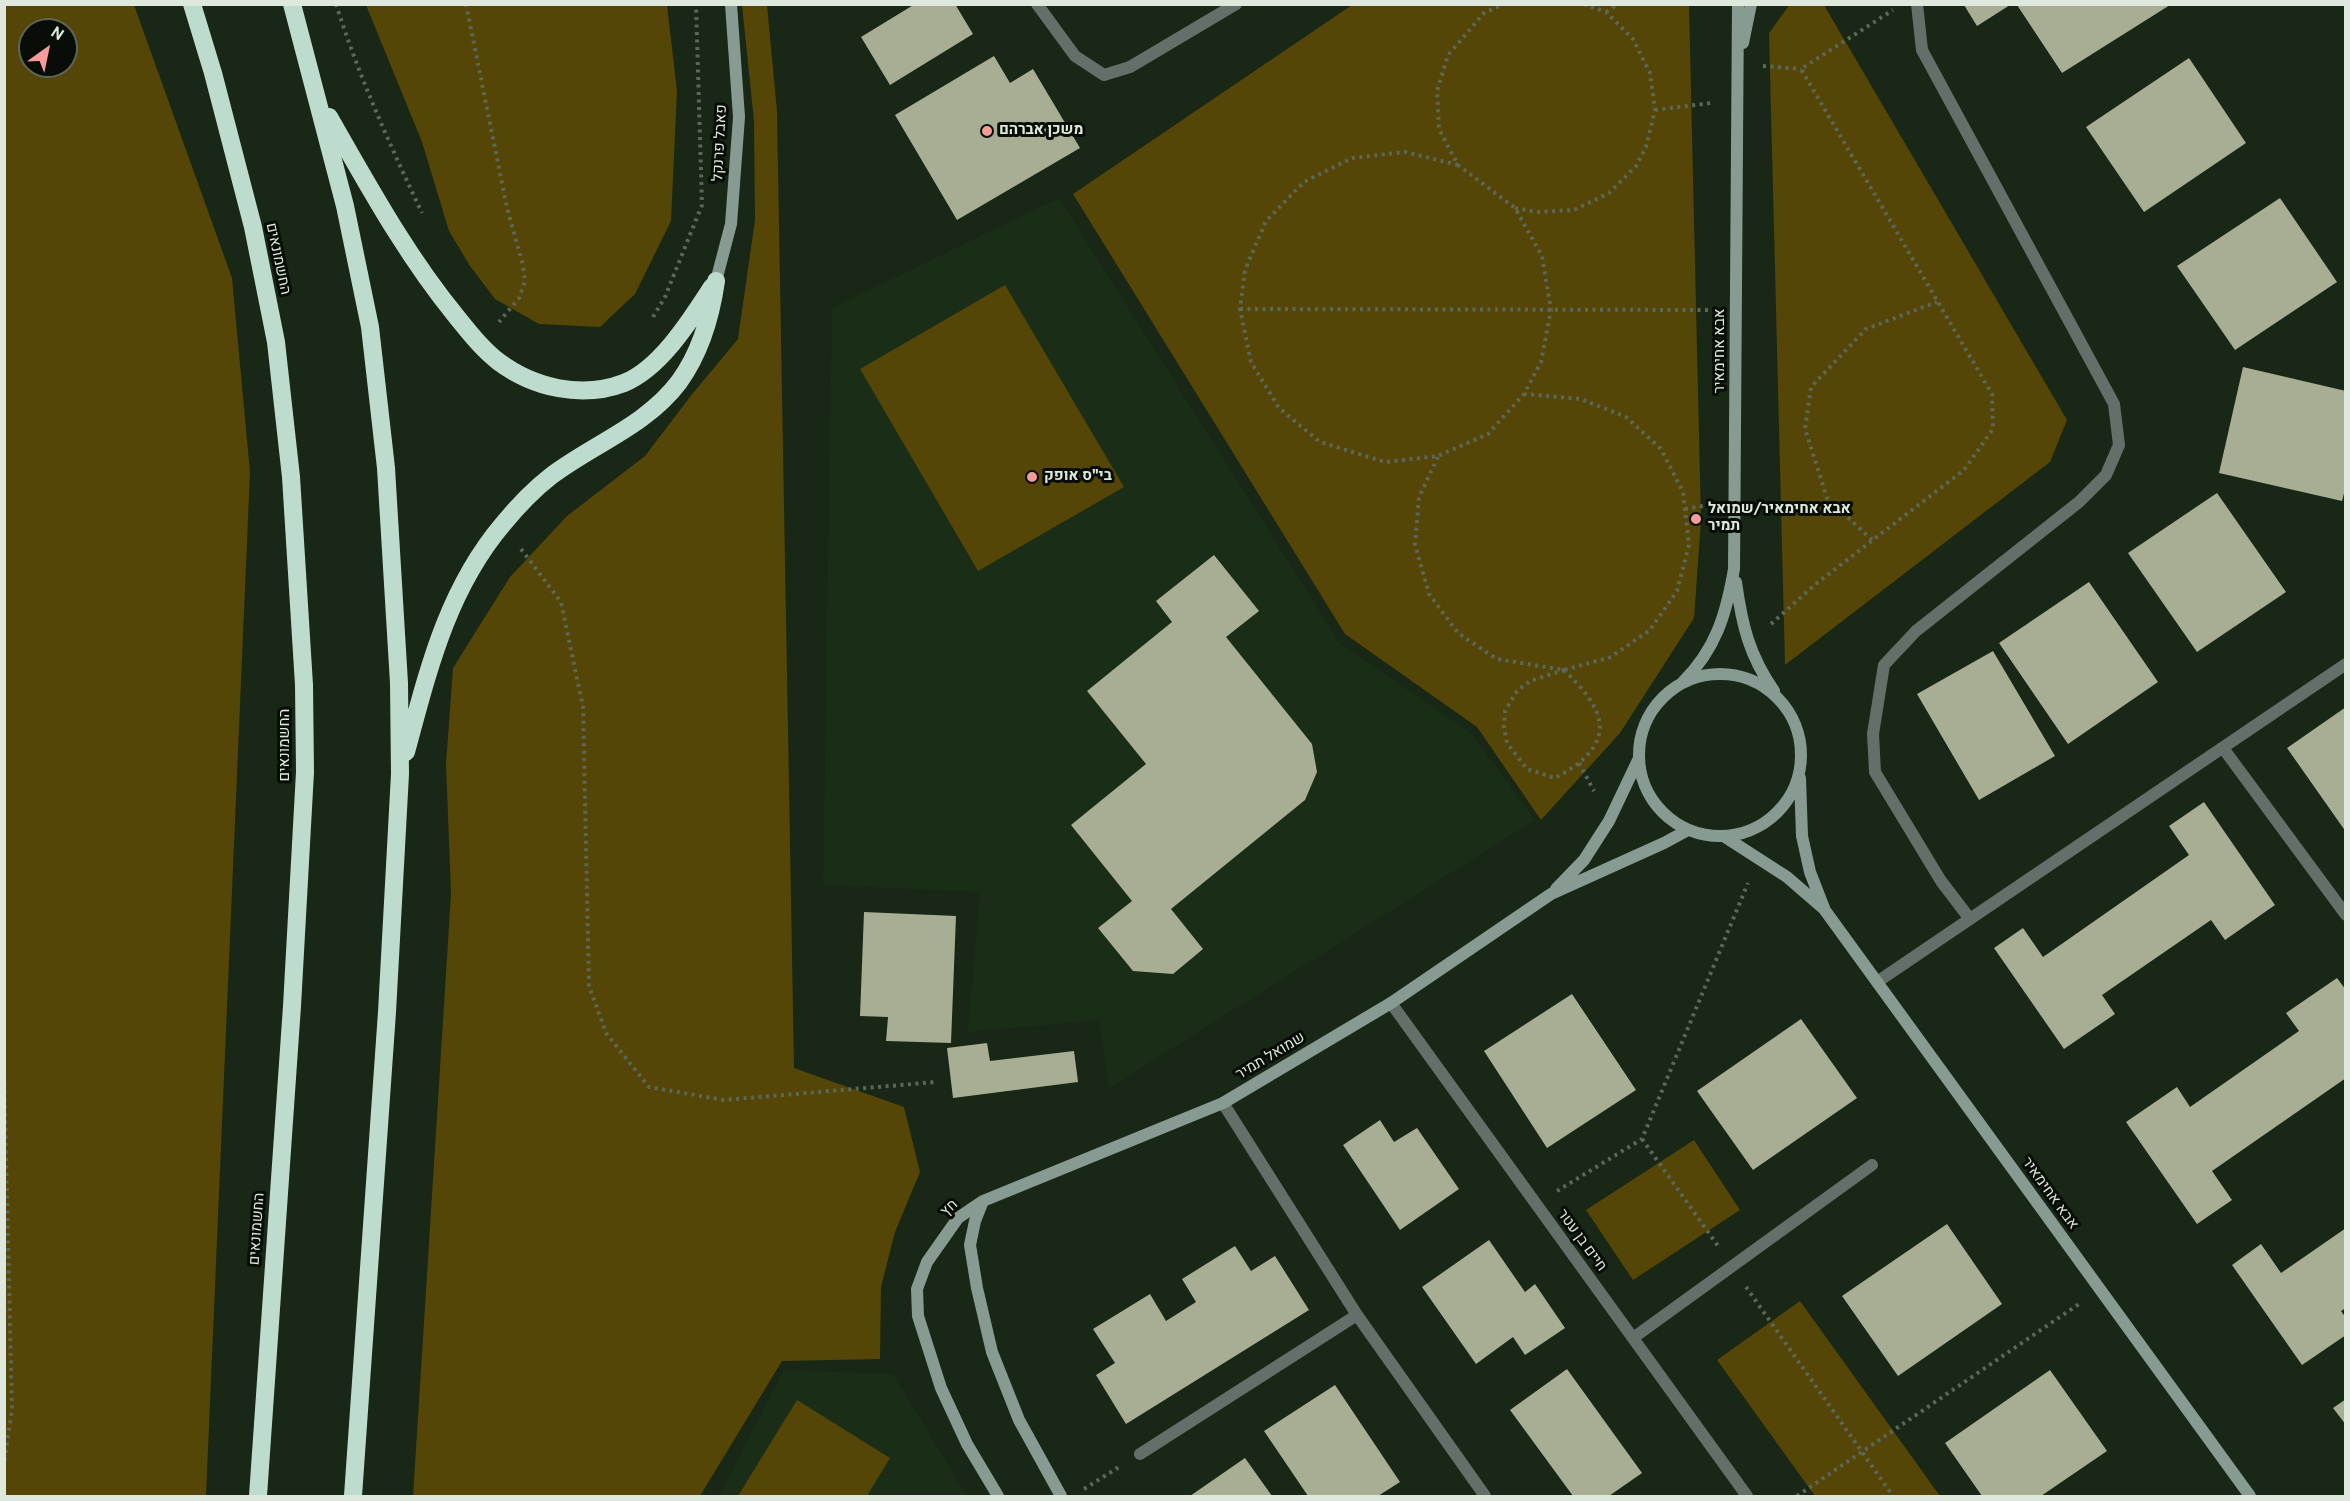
<!DOCTYPE html>
<meta charset="utf-8">
<style>
body{margin:0}
#map{position:relative;width:2350px;height:1501px;overflow:hidden;background:#182716;font-family:Overpass,sans-serif}
canvas{display:block}
.frame{position:absolute;inset:0;border:6px solid #dee8dc;pointer-events:none}
.north{position:absolute;left:18px;top:18px;width:60px;height:60px;box-sizing:border-box;background:#080e07;border:2px solid #5e655c;border-radius:50%;rotate:33deg;font-size:16px;font-weight:700;line-height:24px;text-align:center;color:#dee8dc}
.north::after{content:'';display:block;margin:auto;width:21px;height:27px;background:#f59b9c;clip-path:polygon(50% 0,100% 100%,50% 72%,0 100%)}
</style>
<div id="map">
<canvas width="2350" height="1501"></canvas>
<div class="frame"></div>
<div class="north">N</div>
</div>
<script>
const context = document.querySelector('canvas').getContext('2d');
context.lineJoin = 'round';
function fill(path, color) {
  context.fillStyle = color;
  context.fill(path, 'evenodd');
}
function stroke(path, color, width, dash) {
  context.strokeStyle = color;
  context.lineWidth = width;
  context.lineCap = dash ? 'butt' : 'round';
  context.setLineDash(dash || []);
  context.stroke(path);
}
function write(font, color, halo, rows, align = 'center') {
  context.font = font + ' Overpass,Heebo,sans-serif';
  context.lineWidth = 6;
  context.setLineDash([]);
  context.textBaseline = 'middle';
  context.strokeStyle = halo;
  context.fillStyle = color;
  for (const [text, x, y, turn = 0] of rows) {
    context.save();
    context.translate(x, y);
    context.rotate((+turn || 0) * Math.PI / 180);
    context.textAlign = isNaN(turn) ? turn : align;
    if (halo) context.strokeText(text, 0, 0);
    context.fillText(text, 0, 0);
    context.restore();
  }
}
fill(new Path2D(`
 M 1059,198 L 1341,645 L 1470,732 L 1535,820 L 1109,1088 L 1099,1020 L 968,1032 L 980,892 L 823,885 L 832,308 Z
 M 784,1370 L 893,1374 L 967,1496 L 719,1496 Z`), '#1a2e17');
fill(new Path2D(`
 M 5,4 L 134,5 L 232,278 L 250,472 L 206,1496 L 5,1496 ZM 30,30 L 66,30 L 66,66 L 30,66 Z
 M 1790,4 L 1824,5 L 2067,420 L 2050,462 L 1785,665 L 1769,33 Z
 M 366,5 L 667,5 L 677,91 L 671,221 L 635,294 L 600,327 L 539,324 L 495,299 L 470,266 L 449,231 L 422,142 Z
 M 742,5 L 767,5 L 777,111 L 794,1068 L 904,1107 L 920,1172 L 895,1232 L 881,1287 L 880,1359 L 782,1361 L 700,1496 L 413,1496 L 451,894 L 446,764 L 453,668 L 510,577 L 567,516 L 645,456 L 693,393 L 738,339 L 755,220 L 754,121 Z
 M 1352,5 L 1689,5 L 1701,521 L 1694,618 L 1620,733 L 1541,820 L 1477,727 L 1345,634 L 1073,194 Z
 M 1005,285 L 1124,487 L 978,571 L 860,369 Z
 M 1694,1140 L 1740,1210 L 1633,1280 L 1586,1210 Z
 M 1800,1301 L 1940,1496 L 1815,1496 L 1717,1360 Z
 M 797,1400 L 890,1458 L 867,1496 L 738,1496 Z`), '#554506');
fill(new Path2D(`
 M 915,4 L 955,4 L 973,34 L 890,85 L 861,37 Z
 M 1964,5 L 2010,5 L 1977,26 Z
 M 2017,5 L 2170,5 L 2062,73 Z
 M 994,56 L 1010,83 L 1033,69 L 1080,148 L 957,220 L 895,115 Z
 M 2189,58 L 2246,143 L 2144,212 L 2086,127 Z
 M 2280,198 L 2337,282 L 2235,350 L 2177,266 Z
 M 2243,367 L 2346,391 L 2346,486 L 2342,501 L 2219,473 Z
 M 2217,493 L 2286,592 L 2197,652 L 2128,553 Z
 M 1214,555 L 1259,611 L 1226,637 L 1312,744 L 1317,772 L 1305,800 L 1171,909 L 1203,949 L 1173,974 L 1133,971 L 1098,928 L 1132,901 L 1071,825 L 1146,764 L 1087,691 L 1172,622 L 1156,601 Z
 M 2089,582 L 2158,682 L 2068,744 L 1999,643 Z
 M 1993,651 L 2055,756 L 1979,800 L 1917,694 Z
 M 2346,707 L 2346,832 L 2287,748 Z
 M 2204,802 L 2275,905 L 2225,940 L 2211,920 L 2102,995 L 2115,1014 L 2064,1049 L 1994,948 L 2023,928 L 2043,957 L 2189,855 L 2169,826 Z
 M 864,912 L 956,916 L 951,1043 L 886,1041 L 888,1017 L 860,1016 Z
 M 2337,978 L 2346,990 L 2346,1078 L 2212,1171 L 2232,1200 L 2197,1224 L 2126,1122 L 2177,1087 L 2190,1107 L 2299,1031 L 2286,1013 Z
 M 1572,994 L 1636,1090 L 1547,1148 L 1484,1051 Z
 M 1801,1019 L 1857,1098 L 1753,1170 L 1697,1091 Z
 M 987,1043 L 990,1061 L 1074,1051 L 1078,1082 L 953,1098 L 947,1048 Z
 M 1380,1120 L 1394,1142 L 1417,1128 L 1459,1189 L 1400,1230 L 1343,1145 Z
 M 1947,1224 L 2002,1304 L 1898,1376 L 1842,1296 Z
 M 2346,1228 L 2346,1308 L 2341,1311 L 2346,1318 L 2346,1335 L 2302,1365 L 2232,1265 L 2261,1244 L 2281,1273 Z
 M 1489,1240 L 1525,1292 L 1535,1284 L 1565,1328 L 1525,1355 L 1513,1337 L 1476,1364 L 1422,1287 Z
 M 1235,1246 L 1251,1271 L 1275,1256 L 1309,1310 L 1126,1424 L 1096,1375 L 1115,1363 L 1093,1329 L 1150,1294 L 1166,1321 L 1196,1302 L 1182,1279 Z
 M 1567,1369 L 1642,1473 L 1609,1496 L 1573,1496 L 1510,1410 Z
 M 2050,1370 L 2107,1451 L 2041,1496 L 1982,1496 L 1945,1443 Z
 M 1335,1385 L 1400,1482 L 1378,1496 L 1308,1496 L 1264,1431 Z
 M 2346,1399 L 2346,1425 L 2333,1408 Z
 M 1245,1458 L 1272,1496 L 1190,1496 Z`), '#a8ae93');
stroke(new Path2D(`
 M 336,4 C 359,77 390,145 422,213
 M 466,4 L 507,208 L 523,265 L 525,281 L 519,298 L 499,322
 M 1606,12 L 1618,4
 M 1763,66 L 1801,69
 M 1655,110 L 1711,103
 M 1458,165 L 1405,152 L 1352,158 L 1304,182 L 1266,221 L 1245,270 L 1240,309 L 1251,362 L 1279,408 L 1320,442 L 1385,462 L 1438,456 L 1488,434 L 1524,394 L 1541,362 L 1551,310 L 1542,256 L 1515,208 L 1458,165 L 1439,129 L 1437,91 L 1448,55 L 1484,13 L 1504,4
 M 1515,208 L 1537,212 L 1574,210 L 1609,193 L 1636,166 L 1646,147 L 1655,110 L 1650,73 L 1633,39 L 1606,12 L 1583,4
 M 1240,309 L 1711,310
 M 653,317 L 665,297 L 702,205 L 696,4
 M 1438,457 L 1419,497 L 1415,545 L 1429,594 L 1458,633 L 1497,659 L 1564,670 L 1611,657 L 1650,630 L 1677,591 L 1689,545 L 1683,492 L 1661,449 L 1626,417 L 1581,399 L 1525,394
 M 1685,509 L 1708,505
 M 1872,540 L 1827,498 L 1805,429 L 1811,387 L 1866,329 L 1937,302
 M 521,549 L 561,602 L 583,707 L 589,986 L 606,1033 L 649,1087 L 724,1100 L 936,1082
 M 1771,624 L 1817,583 L 1964,470 L 1993,429 L 1992,394 L 1801,69 L 1893,10
 M 1564,670 C 1586,692 1616,722 1589,753 C 1580,764 1567,771 1555,778 L 1527,769 L 1507,743 L 1504,727 L 1505,711 L 1517,691 L 1530,681 Z
 M 1579,763 L 1594,791
 M 4,1068 L 12,1410 L 4,1463
 M 1642,1139 L 1718,1246
 M 1557,1191 L 1642,1139 L 1748,883
 M 1746,1287 L 1893,1496
 M 1084,1489 L 1119,1467
 M 1797,1496 L 2079,1304`), '#5a6858', 4, [3, 4.5]);
stroke(new Path2D(`
 M 1917,4 L 1922,50 L 2114,404 L 2119,445 L 2106,475 L 2079,502 L 1916,631 L 1884,665 L 1873,734 L 1875,772 L 1941,881 L 1970,919
 M 2223,748 L 2346,915
 M 1633,1338 L 1872,1165`), '#636f69', 12);
stroke(new Path2D(`
 M 1037,4 L 1075,56 L 1104,75 L 1130,67 L 1236,4
 M 1877,982 L 2346,664
 M 1391,1003 L 1747,1496
 M 1223,1103 L 1357,1315 L 1485,1496
 M 1140,1454 L 1357,1315`), '#636f69', 12);
stroke(new Path2D(`
 M 1743,43 L 1751,4
 M 716,281 L 731,224 L 739,117 L 731,4
 M 1736,582 C 1742,625 1749,655 1774,691
 M1639 755a81 81 0 1 1 162 0a81 81 0 1 1-162 0Z
 M 1682,683 C 1716,649 1726,615 1734,569 L 1738,4
 M 1800,778 L 1802,836 L 1810,872 L 1824,908
 M 1725,837 L 1787,877 L 1824,909 L 2250,1496
 M 1556,889 L 1584,860 L 1609,821 L 1639,758
 M 983,1201 L 975,1221 L 970,1245 L 977,1288 L 992,1352 L 1019,1420 L 1061,1496
 M 998,1496 L 967,1444 L 941,1388 L 918,1316 L 917,1289 L 927,1262 L 958,1218 L 983,1201 L 1223,1103 L 1391,1003 L 1551,894 L 1664,843 L 1688,830`), '#879b92', 12);
stroke(new Path2D(`
 M 192,4 L 213,73 L 253,227 L 276,342 L 291,477 L 304,685 L 305,772 L 292,1006 L 258,1496
 M 292,4 L 345,206 L 370,327 L 386,468 L 399,683 L 400,774 L 387,1012 L 353,1496
 M 329,117 C 368,185 406,255 456,316 C 469,332 482,349 499,362 C 534,388 582,399 624,383 C 661,368 691,319 712,287
 M 406,752 C 428,671 447,590 503,524 C 517,507 533,490 551,476 C 593,444 646,426 679,382 C 700,353 711,316 716,281`), '#bddccd', 18);
for (const [x, y, r, color] of [
 [987,131,6,"#f59b9c"],
 [1032,477,6,"#f59b9c"],
 [1696,519,6,"#f59b9c"]
]) {
  const dot = new Path2D();
  dot.arc(x, y, r, 0, 2 * Math.PI);
  context.fillStyle = color;
  context.fill(dot);
  stroke(dot, '#080e07', 2);
}
write('bold 15px', '#dee8dc', '#080e07', [
 ["משכן אברהם",999,131],
 ["בי\"ס אופק",1044,477],
 ["אבא אחימאיר/שמואל",1708,510],
 ["תמיר",1708,527]
], 'left');
write('15px', '#dee8dc', '#080e07', [
 ["פאבל פרנקל",721,143,-87],
 ["החשמונאים",277,259,78],
 ["אבא אחימאיר",1721,351,-90],
 ["החשמונאים",286,745,-90],
 ["שמואל תמיר",1271,1057,-31],
 ["אבא אחימאיר",2049,1194,54],
 ["חץ",950,1209,-43],
 ["החשמונאים",258,1229,-86],
 ["חיים בן עטר",1581,1241,54]
]);
</script>
